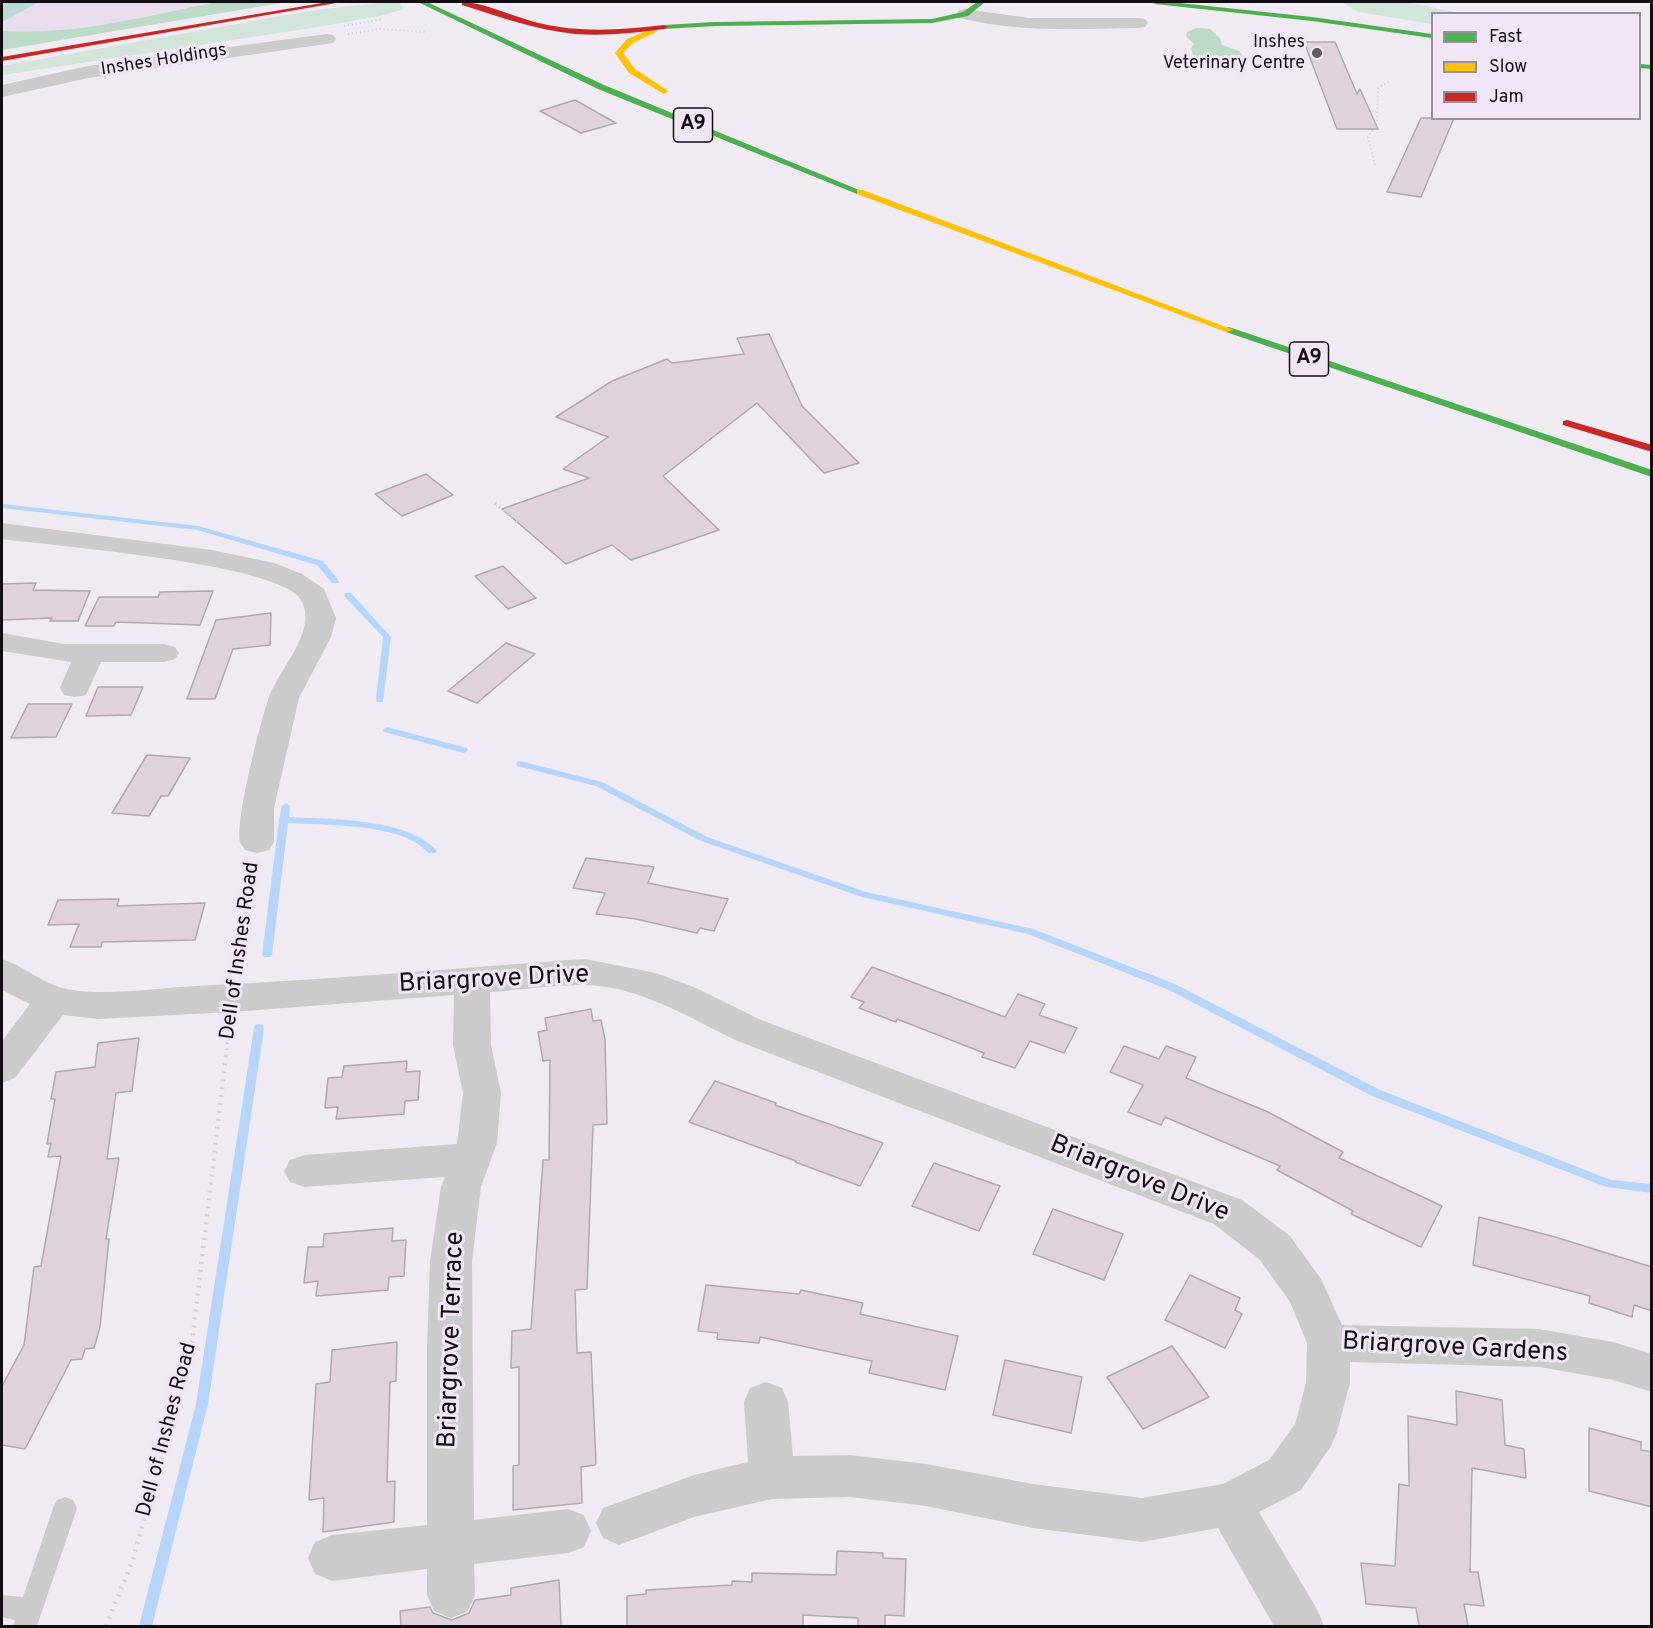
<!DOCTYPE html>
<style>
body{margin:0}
#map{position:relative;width:1653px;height:1628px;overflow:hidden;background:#f0eaf2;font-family:Overpass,sans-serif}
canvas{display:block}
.frame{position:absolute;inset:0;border:3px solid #120e13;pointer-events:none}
.legend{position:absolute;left:1431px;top:12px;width:210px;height:108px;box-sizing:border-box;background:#f1e6f5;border:2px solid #98909b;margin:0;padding:8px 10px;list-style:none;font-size:18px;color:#120e13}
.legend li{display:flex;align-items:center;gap:12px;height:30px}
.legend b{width:30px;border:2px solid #98909b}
</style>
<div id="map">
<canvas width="1653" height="1628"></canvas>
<div class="frame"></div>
<ul class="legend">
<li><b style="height:8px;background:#4caf50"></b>Fast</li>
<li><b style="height:8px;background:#ffc107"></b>Slow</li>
<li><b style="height:8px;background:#c62828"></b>Jam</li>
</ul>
</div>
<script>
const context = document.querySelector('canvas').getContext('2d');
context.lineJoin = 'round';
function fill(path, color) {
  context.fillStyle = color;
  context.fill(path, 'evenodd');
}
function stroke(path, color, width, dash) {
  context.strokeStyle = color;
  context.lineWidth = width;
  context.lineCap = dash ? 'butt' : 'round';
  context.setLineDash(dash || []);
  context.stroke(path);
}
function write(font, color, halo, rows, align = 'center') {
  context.font = font + ' Overpass,sans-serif';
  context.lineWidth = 6;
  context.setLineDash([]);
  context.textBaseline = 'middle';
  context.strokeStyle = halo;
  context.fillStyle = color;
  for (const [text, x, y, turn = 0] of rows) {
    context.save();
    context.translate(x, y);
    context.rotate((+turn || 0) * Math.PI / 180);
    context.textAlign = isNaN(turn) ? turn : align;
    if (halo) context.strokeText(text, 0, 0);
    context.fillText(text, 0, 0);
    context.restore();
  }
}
fill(new Path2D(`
 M 2,2 L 262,2 L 2,47 Z`), '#e9deed');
fill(new Path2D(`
 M 389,2 L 399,2 L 404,9 L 380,16 L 312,28 L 2,75 L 2,66 L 315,10 Z
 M 1342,2 L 1405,2 L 1460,13 L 1432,14 L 1432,24 L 1358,12 Z`), '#d3e5da');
fill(new Path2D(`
 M 2,2 L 39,2 L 2,22 Z
 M 217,2 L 287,2 L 2,50 L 2,31 C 74,36 146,16 217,2 Z
 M 1196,28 L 1210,29 L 1220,38 L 1222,45 L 1239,51 L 1244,58 L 1239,66 C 1225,70 1211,72 1196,67 L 1191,48 L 1194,44 L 1186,36 L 1187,32 Z`), '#bcdac7');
fill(new Path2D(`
 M 27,2 L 32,2 L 2,18 L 2,15 Z
 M 2,504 L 198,526 L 323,561 L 339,581 L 338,583 L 332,583 L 317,565 L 197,530 L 2,508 Z
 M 345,593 L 351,593 L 391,637 L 383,702 L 377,702 L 376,700 L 383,637 L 345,597 L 344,595 Z
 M 387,727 L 467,748 L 468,750 L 464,753 L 384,732 L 383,730 Z
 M 520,761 L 602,782 L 707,837 L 866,892 L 1033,929 L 1175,984 L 1380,1090 L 1611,1180 L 1652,1184 L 1652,1193 L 1606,1187 L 1372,1096 L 1169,990 L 1028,934 L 862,897 L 701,841 L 596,786 L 517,766 L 516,764 L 517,762 Z
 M 286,803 L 290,806 L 289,817 C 330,819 409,818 437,851 L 435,853 L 429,853 C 425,850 422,847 418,844 C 388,824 324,825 288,823 L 272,955 L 270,957 L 264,957 L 262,955 L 279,820 L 282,806 Z
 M 259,1024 L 263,1025 L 264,1028 L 208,1404 L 152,1626 L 139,1626 L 196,1404 L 254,1028 L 255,1025 Z`), '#b7d5fa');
const building = new Path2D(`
 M 1304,42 L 1335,42 L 1357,94 L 1360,89 L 1378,129 L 1337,129 Z
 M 575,100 L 616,123 L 581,133 L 540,111 Z
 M 1421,118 L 1454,118 L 1421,197 L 1387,192 Z
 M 769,334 L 802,406 L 859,463 L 824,473 L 757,403 L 663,476 L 719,530 L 631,560 L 612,545 L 566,564 L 502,509 L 589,478 L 563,469 L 608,437 L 556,417 L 612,381 L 667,359 L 672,363 L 744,354 L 737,338 Z
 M 426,474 L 453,495 L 402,516 L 375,494 Z
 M 503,566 L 536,598 L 508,609 L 475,576 Z
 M 36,583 L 33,590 L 90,591 L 78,621 L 50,621 L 52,618 L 2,620 L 2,584 Z
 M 213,591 L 200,625 L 116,622 L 114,626 L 85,626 L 99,597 L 158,597 L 160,592 Z
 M 271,613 L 270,645 L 233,649 L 215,699 L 187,699 L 216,620 Z
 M 506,643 L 535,654 L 477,703 L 448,691 Z
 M 98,687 L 143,687 L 131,715 L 86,716 Z
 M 28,704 L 72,704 L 56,737 L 11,738 Z
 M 147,755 L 190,758 L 168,796 L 161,796 L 149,816 L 112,813 Z
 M 586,858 L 654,867 L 648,883 L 728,899 L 714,931 L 700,928 L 697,933 L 636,919 L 596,914 L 605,893 L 573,888 Z
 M 119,899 L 117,906 L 205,903 L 195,940 L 102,942 L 101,947 L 70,947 L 79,924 L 48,925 L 58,900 Z
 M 872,967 L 1005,1017 L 1018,994 L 1045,1004 L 1039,1015 L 1077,1028 L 1064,1053 L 1030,1041 L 1015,1068 L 982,1057 L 984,1053 L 897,1019 L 896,1022 L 859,1008 L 864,1002 L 851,997 Z
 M 591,1009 L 593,1021 L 601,1020 L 605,1039 L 607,1124 L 593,1125 L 587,1289 L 575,1290 L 577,1353 L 591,1352 L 596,1463 L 595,1465 L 581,1467 L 582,1503 L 513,1510 L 513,1466 L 519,1465 L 519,1367 L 511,1368 L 512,1331 L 531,1329 L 543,1160 L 549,1160 L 550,1060 L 543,1061 L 538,1032 L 547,1030 L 545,1018 Z
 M 139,1038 L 132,1091 L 116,1093 L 107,1159 L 119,1158 L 106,1239 L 109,1239 L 100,1327 L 94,1348 L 85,1349 L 82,1359 L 71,1360 L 25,1449 L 2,1445 L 2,1386 L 24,1345 L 34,1267 L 41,1266 L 61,1156 L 48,1157 L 51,1143 L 47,1144 L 55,1099 L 51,1099 L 56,1072 L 95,1067 L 98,1043 Z
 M 1124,1046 L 1159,1059 L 1166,1046 L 1196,1057 L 1186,1078 L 1268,1112 L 1343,1152 L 1339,1158 L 1442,1206 L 1421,1247 L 1351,1214 L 1353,1211 L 1277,1170 L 1280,1166 L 1165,1117 L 1161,1125 L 1128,1112 L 1143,1085 L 1110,1072 Z
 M 407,1061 L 406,1072 L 420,1071 L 418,1100 L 405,1101 L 404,1114 L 336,1119 L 338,1107 L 325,1108 L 328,1078 L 342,1077 L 344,1066 Z
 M 715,1081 L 776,1103 L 775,1105 L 883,1143 L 860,1186 L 795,1162 L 796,1161 L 689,1122 Z
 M 934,1163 L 1000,1186 L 979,1231 L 912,1206 Z
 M 1053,1209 L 1123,1234 L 1104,1280 L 1033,1254 Z
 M 1479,1217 L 1555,1237 L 1652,1267 L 1652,1311 L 1634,1305 L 1632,1317 L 1589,1303 L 1590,1296 L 1473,1265 Z
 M 393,1228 L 392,1241 L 406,1240 L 404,1276 L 389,1277 L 388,1290 L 316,1296 L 318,1281 L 304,1283 L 308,1247 L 323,1247 L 324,1234 Z
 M 1190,1275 L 1240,1298 L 1235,1310 L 1242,1314 L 1225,1348 L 1165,1320 Z
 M 706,1285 L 799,1294 L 801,1290 L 863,1303 L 860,1314 L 958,1336 L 945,1390 L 869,1373 L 872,1361 L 760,1337 L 759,1343 L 717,1339 L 718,1333 L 698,1331 Z
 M 397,1342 L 396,1381 L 390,1382 L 387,1482 L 395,1481 L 394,1522 L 323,1532 L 324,1498 L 309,1500 L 316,1384 L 330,1382 L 332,1350 Z
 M 1172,1346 L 1209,1397 L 1143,1429 L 1107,1377 Z
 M 1005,1360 L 1082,1377 L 1071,1433 L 993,1415 Z
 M 1456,1391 L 1502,1400 L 1505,1445 L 1524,1449 L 1526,1478 L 1472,1468 L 1470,1572 L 1478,1572 L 1484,1606 L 1464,1604 L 1468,1626 L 1419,1626 L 1416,1608 L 1366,1604 L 1361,1563 L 1395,1566 L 1399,1484 L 1409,1486 L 1408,1416 L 1457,1425 Z
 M 1589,1428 L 1641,1442 L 1641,1450 L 1652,1452 L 1652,1507 L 1589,1491 Z
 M 837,1551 L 883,1553 L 883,1558 L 906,1559 L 904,1616 L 885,1615 L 885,1626 L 858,1626 L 858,1618 L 803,1615 L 803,1626 L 627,1626 L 627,1596 L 646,1594 L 646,1590 L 732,1585 L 732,1581 L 752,1582 L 752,1573 L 836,1575 Z
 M 559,1580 L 561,1626 L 401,1626 L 400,1611 L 430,1607 L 433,1613 L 452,1620 L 469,1613 L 475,1600 L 511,1595 L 511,1588 Z`);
fill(building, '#dfd2dd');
stroke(building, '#afaaaf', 1.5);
stroke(new Path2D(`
 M 2,8 L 13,2
 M 344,26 L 382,19
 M 348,34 L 380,29 L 427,32
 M 1375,165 L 1368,137 L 1377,124 L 1378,88 L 1390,81`), '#d2d0d3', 2, [1, 3]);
stroke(new Path2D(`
 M 495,503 L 518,523`), '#d2d0d3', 3, [1.5, 4]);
stroke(new Path2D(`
 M 237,967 L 253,867
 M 226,1056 L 229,1028`), '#d2d0d3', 4, [1.5, 4.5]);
stroke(new Path2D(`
 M 106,1626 L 132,1562 L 190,1360 L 226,1055`), '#d2d0d3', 4.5, [2, 6]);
fill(new Path2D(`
 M 65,1497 L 73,1500 L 77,1508 L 37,1626 L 13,1626 L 15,1620 L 2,1617 L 2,1595 L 23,1597 L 53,1508 L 57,1500 Z`), '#cccbcc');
fill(new Path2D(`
 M 965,9 L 1029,18 L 1139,18 L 1145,19 L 1148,23 L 1145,27 L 1139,28 C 1078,29 1019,33 959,18 L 956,14 L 959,10 Z
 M 327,34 L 333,35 L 336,39 L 333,43 L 88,78 L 2,97 L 2,85 L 88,66 Z
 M 2,523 L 212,550 L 274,563 L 302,574 L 324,589 L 336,618 L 331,637 L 299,698 L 274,808 L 274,842 L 269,850 L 257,853 L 245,850 C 244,847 241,845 240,842 C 235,821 260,724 268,700 C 277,671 319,631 301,600 C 280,563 51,546 2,539 Z
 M 2,633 L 64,644 L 164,644 L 175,647 L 179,653 L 175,659 L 164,662 L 101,662 L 86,695 L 75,697 L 64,695 L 60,688 L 71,662 L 2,651 Z
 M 2,959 C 22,965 38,980 59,987 C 95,998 156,988 195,986 C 325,980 455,968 585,959 L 656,973 L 694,987 L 761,1020 L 1242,1200 L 1290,1236 L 1321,1279 L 1342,1325 L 1539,1329 L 1613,1342 L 1652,1354 L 1652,1392 L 1613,1380 L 1539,1367 L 1350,1362 L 1350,1383 L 1337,1432 L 1331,1446 L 1301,1490 L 1259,1512 L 1317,1609 L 1324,1626 L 1274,1626 L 1218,1528 L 1142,1542 L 1033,1528 L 926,1506 L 850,1497 L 772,1499 L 694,1517 L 619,1545 L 603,1538 L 596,1523 L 603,1508 L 694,1475 L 748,1462 L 744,1402 L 750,1388 L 766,1382 L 782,1388 L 788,1402 L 793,1456 L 850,1455 L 926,1464 L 1033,1484 L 1142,1498 L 1223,1484 L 1269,1460 L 1295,1424 L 1306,1383 L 1307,1343 L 1290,1302 L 1260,1260 L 1214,1224 L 735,1040 C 689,1017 636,985 583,985 C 552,985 521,990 490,992 L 491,1045 L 501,1093 L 497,1143 L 481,1187 L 472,1261 L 474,1520 L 568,1509 L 584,1515 L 591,1531 L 584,1547 L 568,1553 L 474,1564 L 475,1595 L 468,1611 L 451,1618 L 434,1611 L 427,1595 L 427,1569 L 332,1581 L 315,1574 L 308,1558 L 315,1542 L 332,1535 L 427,1525 L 427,1348 L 430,1261 L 441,1187 L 445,1177 L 304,1187 L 290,1182 L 284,1171 L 290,1160 L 304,1155 L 457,1144 L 463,1093 L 453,1045 L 454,995 L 232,1012 L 98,1019 L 63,1015 L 15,1078 L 2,1083 L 2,1041 L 30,1004 L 2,990 Z`), '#cccbcc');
fill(new Path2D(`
 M 418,2 L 427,2 L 604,85 L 864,192 L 857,194 L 598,89 Z
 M 977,2 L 985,2 L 968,16 L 932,23 L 715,26 L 664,29 L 660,27 L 664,25 L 715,22 L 932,19 L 963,12 Z
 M 1152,2 L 1170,2 L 1312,17 L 1432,34 L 1432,38 L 1312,21 L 1155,4 Z
 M 1640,64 L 1652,65 L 1652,69 L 1640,68 Z
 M 1229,327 L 1652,470 L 1652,477 L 1226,332 L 1226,328 Z`), '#4caf50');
fill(new Path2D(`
 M 651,29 L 658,31 L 633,43 L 623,53 L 635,69 L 667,90 L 668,92 L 664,94 L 629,73 L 615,53 L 627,39 Z
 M 857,190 L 863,190 L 1234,330 L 1226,332 L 857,194 Z`), '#ffc107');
fill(new Path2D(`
 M 328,2 L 342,2 L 2,61 L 2,57 Z
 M 462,2 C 483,2 517,18 539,23 C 580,33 622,30 664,25 L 668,27 L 664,29 C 635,33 605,36 575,34 C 536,30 500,17 462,5 Z
 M 1567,420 L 1652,445 L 1652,452 L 1563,425 L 1563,421 Z`), '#c62828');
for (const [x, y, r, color] of [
 [1317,53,6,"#605b61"]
]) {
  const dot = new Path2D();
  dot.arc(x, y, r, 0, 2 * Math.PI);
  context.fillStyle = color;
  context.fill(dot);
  stroke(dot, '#f1e6f5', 2);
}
write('18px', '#120e13', '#f1e6f5', [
 ["Inshes",1305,43],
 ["Veterinary Centre",1305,64]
], 'right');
write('18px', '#120e13', '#f1e6f5', [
 ["Inshes Holdings",164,61,-9]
]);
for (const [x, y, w] of [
 [693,125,39],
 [1309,359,39]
]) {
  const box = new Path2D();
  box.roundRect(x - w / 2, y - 17, w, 34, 4.5);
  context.fillStyle = '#f1e6f5';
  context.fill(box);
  stroke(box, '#120e13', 1.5);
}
write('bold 20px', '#120e13', null, [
 ["A9",693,125],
 ["A9",1309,359]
]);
write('21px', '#120e13', '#f1e6f5', [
 ["Dell of Inshes Road",241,951,-82],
 ["Dell of Inshes Road",168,1430,-75]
]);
write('26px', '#120e13', '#f1e6f5', [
 ["Briargrove Drive",494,981,-3],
 ["Briargrove Drive",1139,1180,22],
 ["Briargrove Terrace",453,1340,-88],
 ["Briargrove Gardens",1455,1349,3]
]);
</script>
